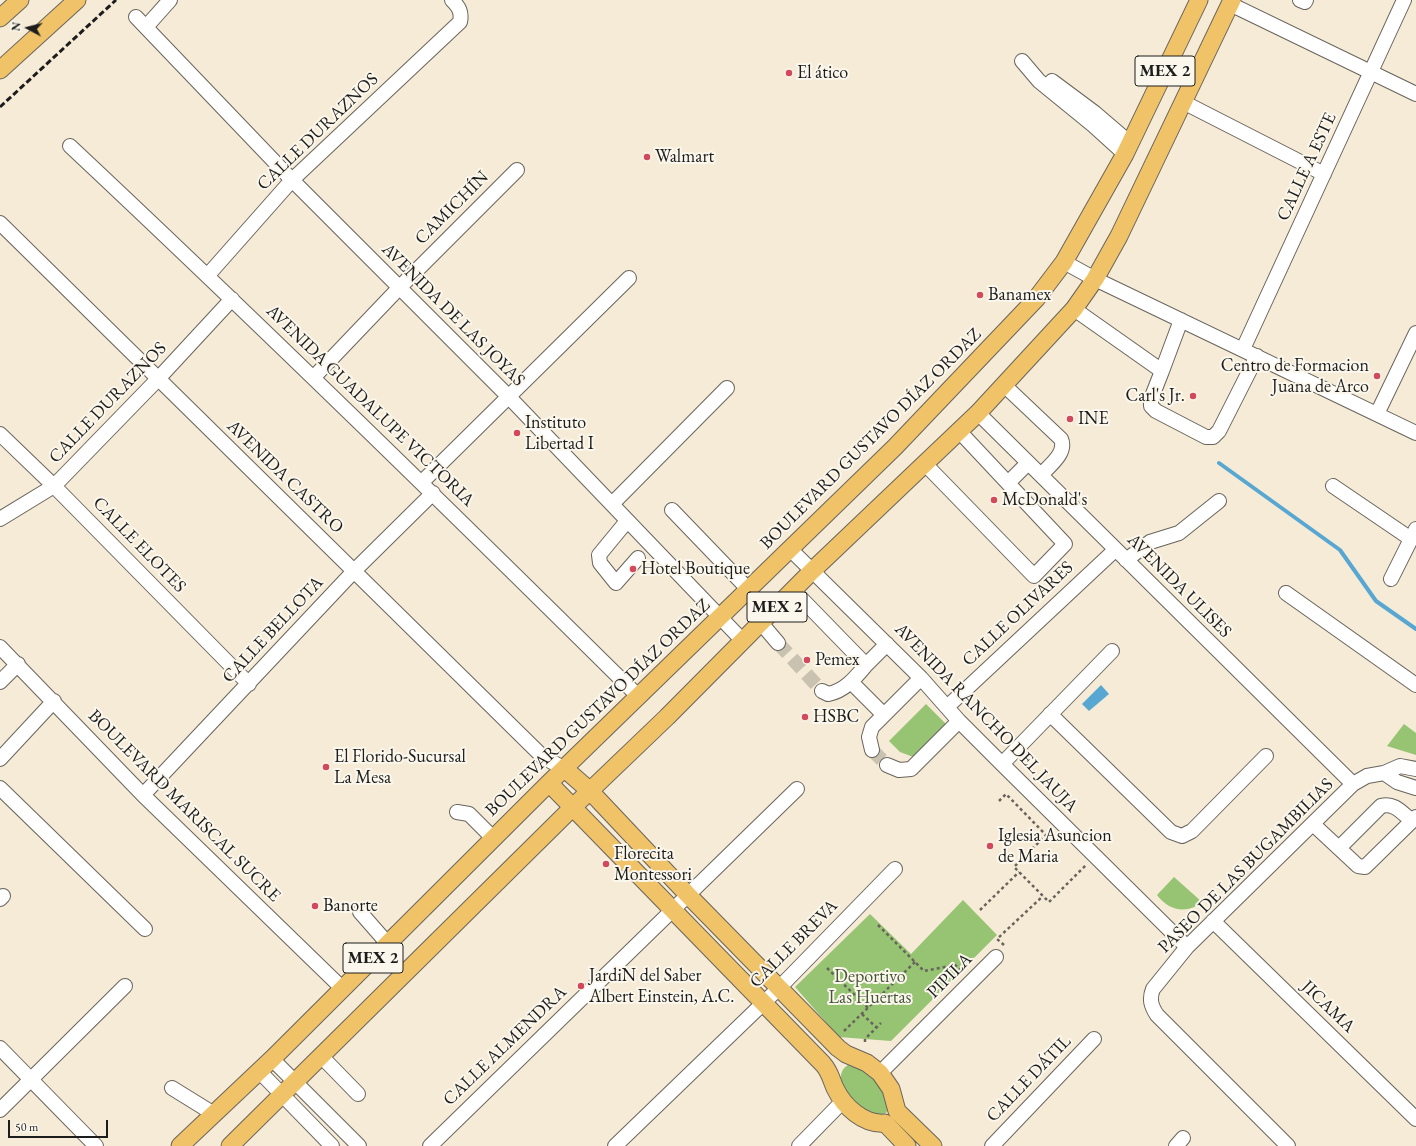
<!DOCTYPE html>
<meta charset="utf-8">
<style>
body{margin:0}
#map{position:relative;width:1416px;height:1146px;overflow:hidden;background:#f6ebd6;font-family:"EB Garamond",serif}
canvas{display:block}
.north{position:absolute;left:8px;top:8px;width:40px;height:40px;-webkit-text-stroke:3px #fbf7ec;paint-order:stroke;rotate:277deg;font-size:11px;font-weight:700;line-height:16px;text-align:center;color:#1c1c1c}
.north::after{content:'';display:block;margin:auto;width:14px;height:18px;background:#1c1c1c;clip-path:polygon(50% 0,100% 100%,50% 72%,0 100%)}
.scale{position:absolute;left:8px;top:1120px;width:100px;height:18px;box-sizing:border-box;border:2px solid #1c1c1c;border-top:0;padding-left:5px;font-size:12px;line-height:14px;white-space:nowrap;color:#1c1c1c;-webkit-text-stroke:3px #fbf7ec;paint-order:stroke}
</style>
<div id="map">
<canvas width="1416" height="1146"></canvas>
<div class="north">N</div>
<div class="scale">50 m</div>
</div>
<script>
const context = document.querySelector('canvas').getContext('2d');
context.lineJoin = 'round';
function fill(path, color) {
  context.fillStyle = color;
  context.fill(path, 'evenodd');
}
function stroke(path, color, width, dash) {
  context.strokeStyle = color;
  context.lineWidth = width;
  context.lineCap = dash ? 'butt' : 'round';
  context.setLineDash(dash || []);
  context.stroke(path);
}
function write(font, color, halo, rows, align = 'center') {
  context.font = font + ' "EB Garamond",serif';
  context.lineWidth = 4;
  context.setLineDash([]);
  context.textBaseline = 'middle';
  context.strokeStyle = halo;
  context.fillStyle = color;
  for (const [text, x, y, turn = 0] of rows) {
    context.save();
    context.translate(x, y);
    context.rotate((+turn || 0) * Math.PI / 180);
    context.textAlign = isNaN(turn) ? turn : align;
    if (halo) context.strokeText(text, 0, 0);
    context.fillText(text, 0, 0);
    context.restore();
  }
}
fill(new Path2D(`
 M 926,704 L 948,726 L 916,758 L 900,752 L 889,741 Z
 M 1404,724 L 1416,733 L 1416,755 L 1387,746 Z
 M 1174,877 L 1202,902 C 1186,915 1168,910 1157,895 Z
 M 963,900 L 997,935 L 891,1041 L 839,1037 L 795,987 L 870,914 L 911,954 Z
 M 848,1065 L 856,1065 L 877,1079 L 890,1106 L 886,1113 C 868,1122 824,1080 848,1065 Z`), '#96c473');
fill(new Path2D(`
 M 1101,685 L 1109,694 L 1089,711 L 1082,704 Z`), '#58a7d2');
stroke(new Path2D(`
 M 1219,463 L 1340,550 L 1376,601 L 1416,629`), '#58a7d2', 4);
stroke(new Path2D(`
 M 778,643 L 822,691
 M 872,750 L 887,765`), '#cac2b1', 14, [14, 7]);
const minor = new Path2D(`
 M 1300,0 L 1305,2 L 1306,0
 M 1230,4 L 1416,94
 M 136,17 L 292,180 L 508,396 L 743,641
 M 146,27 L 170,0
 M 1022,61 L 1039,81 L 1093,125 L 1125,154
 M 1052,81 L 1095,113 L 1130,143
 M 1183,102 L 1324,174
 M 70,146 C 263,327 451,511 639,697
 M 0,223 L 543,757 L 565,769
 M 1064,262 L 1095,279 L 1416,433
 M 208,275 L 292,180 L 460,22 C 462,12 459,7 452,0
 M 1074,309 L 1162,371 L 1181,320
 M 1243,349 L 1404,0
 M 1162,371 L 1151,399 L 1151,406 L 1156,411 L 1206,437 L 1213,437 L 1219,431 L 1257,356
 M 314,377 L 399,288 L 517,170
 M 1005,386 L 1061,439 C 1067,453 1050,465 1041,475
 M 978,413 L 1353,784
 M 1377,414 L 1416,333
 M 0,434 L 54,486 L 249,684
 M 926,465 L 1034,576 L 1065,544 L 959,431
 M 422,482 L 629,278
 M 1008,483 L 1028,463
 M 1333,486 L 1411,539
 M 612,504 L 727,388
 M 672,510 L 748,589
 M 0,519 L 54,486 L 157,380 L 232,299
 M 627,521 L 599,555 L 600,563 L 616,583 L 638,558
 M 791,550 L 921,678 L 959,721 L 1002,764 L 1187,947
 M 1126,560 L 1150,542 L 1179,533 L 1219,501
 M 1391,579 L 1416,529
 M 793,590 L 866,665 C 856,677 845,691 828,694 L 822,691
 M 1286,593 L 1416,685
 M 761,623 L 778,643
 M 0,647 L 143,795 L 343,989
 M 866,665 L 887,644
 M 0,682 L 18,664
 M 851,682 L 884,715
 M 947,707 L 1115,550
 M 1050,714 L 1171,832 L 1182,836 L 1192,831 L 1266,756
 M 872,750 L 869,737 L 872,727 L 921,678
 M 0,759 L 54,701
 M 1002,764 L 1112,651
 M 887,765 L 899,770 L 911,769 L 959,721
 M 1384,773 L 1397,782 L 1416,788
 M 0,788 L 145,929
 M 143,795 L 355,570 L 433,493
 M 457,812 L 469,814 L 494,839
 M 1314,825 L 1358,866 L 1365,867 L 1416,817
 M 1339,848 L 1381,806 C 1394,802 1402,813 1411,820
 M 0,899 L 3,896
 M 360,912 L 388,944
 M 1213,921 L 1416,1119
 M 0,1048 L 96,1146
 M 321,1056 L 358,1094
 M 272,1059 L 359,1146
 M 259,1071 L 332,1146
 M 880,1073 L 996,957
 M 172,1088 L 214,1114
 M 0,1110 L 125,986
 M 430,1146 L 797,789
 M 615,1146 L 779,988 L 895,869
 M 799,1146 L 843,1101
 M 992,1146 L 1094,1039
 M 1176,1146 L 1183,1138
 M 1288,1146 L 1157,1015 C 1151,1006 1149,999 1153,989 L 1187,947 L 1353,784 L 1367,776 L 1384,773 L 1400,766 L 1416,769`);
const major = new Path2D(`
 M 0,18 L 20,0
 M 0,70 L 77,0
 M 565,769 L 590,791 L 688,895 L 838,1048 L 846,1054 L 867,1063 L 880,1073 L 891,1089 L 897,1111 L 933,1146
 M 549,783 L 823,1064 C 830,1072 831,1079 835,1088 C 844,1107 864,1125 885,1123 L 907,1146
 M 180,1146 L 272,1059 L 549,783 L 895,447 L 1036,299 L 1064,262 L 1125,154 L 1199,0
 M 230,1146 L 573,807 L 667,717 L 813,570 L 978,413 L 1074,309 L 1095,279 L 1119,236 L 1232,0`);
stroke(minor, '#68645d', 16);
stroke(major, '#68645d', 19);
stroke(new Path2D(`
 M 999,801 L 1006,794 L 1046,835 L 1014,867 L 1049,902 L 1086,865
 M 980,910 L 1019,872
 M 878,925 L 924,971 L 955,965 L 963,971
 M 1004,945 L 997,939 L 1043,896
 M 827,968 L 868,1008
 M 862,1014 L 877,1028
 M 844,1031 L 915,962
 M 865,1042 L 865,1039 L 881,1023`), '#68645d', 2.5, [3, 3]);
stroke(minor, '#fff', 14);
stroke(major, '#f0c369', 17);
stroke(new Path2D(`
 M 0,107 L 116,0`), '#1c1c1c', 3, [6, 3]);
for (const [x, y, r, color] of [
 [789,73,4,"#d1495b"],
 [647,157,4,"#d1495b"],
 [980,295,4,"#d1495b"],
 [1377,376,4,"#d1495b"],
 [1193,396,4,"#d1495b"],
 [1070,419,4,"#d1495b"],
 [517,433,4,"#d1495b"],
 [994,500,4,"#d1495b"],
 [633,569,4,"#d1495b"],
 [807,660,4,"#d1495b"],
 [805,717,4,"#d1495b"],
 [326,767,4,"#d1495b"],
 [990,846,4,"#d1495b"],
 [606,864,4,"#d1495b"],
 [315,906,4,"#d1495b"],
 [581,986,4,"#d1495b"]
]) {
  const dot = new Path2D();
  dot.arc(x, y, r, 0, 2 * Math.PI);
  context.fillStyle = color;
  context.fill(dot);
  stroke(dot, '#fbf7ec', 1.5);
}
for (const [x, y, w] of [
 [1165,71,60],
 [777,607,60],
 [373,958,60]
]) {
  const box = new Path2D();
  box.roundRect(x - w / 2, y - 15, w, 30, 3);
  context.fillStyle = '#fbf7ec';
  context.fill(box);
  stroke(box, '#1c1c1c', 1);
}
write('bold 17px', '#1c1c1c', null, [
 ["MEX 2",1165,71],
 ["MEX 2",777,607],
 ["MEX 2",373,958]
]);
write('18px', '#1c1c1c', '#fbf7ec', [
 ["El ático",797,73],
 ["Walmart",655,157],
 ["Banamex",988,295],
 ["Centro de Formacion",1369,366,"right"],
 ["Juana de Arco",1369,387,"right"],
 ["Carl's Jr.",1185,396,"right"],
 ["INE",1078,419],
 ["Instituto",525,423],
 ["Libertad I",525,444],
 ["McDonald's",1002,500],
 ["Hotel Boutique",641,569],
 ["Pemex",815,660],
 ["HSBC",813,717],
 ["El Florido-Sucursal",334,757],
 ["La Mesa",334,778],
 ["Iglesia Asuncion",998,836],
 ["de Maria",998,857],
 ["Florecita",614,854],
 ["Montessori",614,875],
 ["Banorte",323,906],
 ["JardiN del Saber",589,976],
 ["Albert Einstein, A.C.",589,997]
], 'left');
write('18px', '#1c1c1c', '#fbf7ec', [
 ["CALLE DURAZNOS",318,132,-44],
 ["CALLE A ESTE",1307,167,-65],
 ["CAMICHÍN",452,208,-45],
 ["AVENIDA DE LAS JOYAS",453,315,45],
 ["CALLE DURAZNOS",108,403,-46],
 ["AVENIDA GUADALUPE VICTORIA",370,406,44],
 ["BOULEVARD GUSTAVO DÍAZ ORDAZ",871,439,-45],
 ["AVENIDA CASTRO",285,477,44],
 ["CALLE ELOTES",139,545,46],
 ["AVENIDA ULISES",1179,586,45],
 ["CALLE OLIVARES",1018,614,-43],
 ["CALLE BELLOTA",273,630,-47],
 ["BOULEVARD GUSTAVO DÍAZ ORDAZ",598,708,-44],
 ["AVENIDA RANCHO DEL JAUJA",986,718,46],
 ["BOULEVARD MARISCAL SUCRE",184,806,45],
 ["PASEO DE LAS BUGAMBILIAS",1246,866,-45],
 ["CALLE BREVA",794,944,-45],
 ["PIPILA",950,976,-45],
 ["JICAMA",1328,1007,44],
 ["CALLE ALMENDRA",505,1046,-44],
 ["CALLE DÁTIL",1029,1079,-46]
]);
write('18px', '#47573a', '#fbf7ec', [
 ["Deportivo",870,977],
 ["Las Huertas",870,998]
]);
</script>
